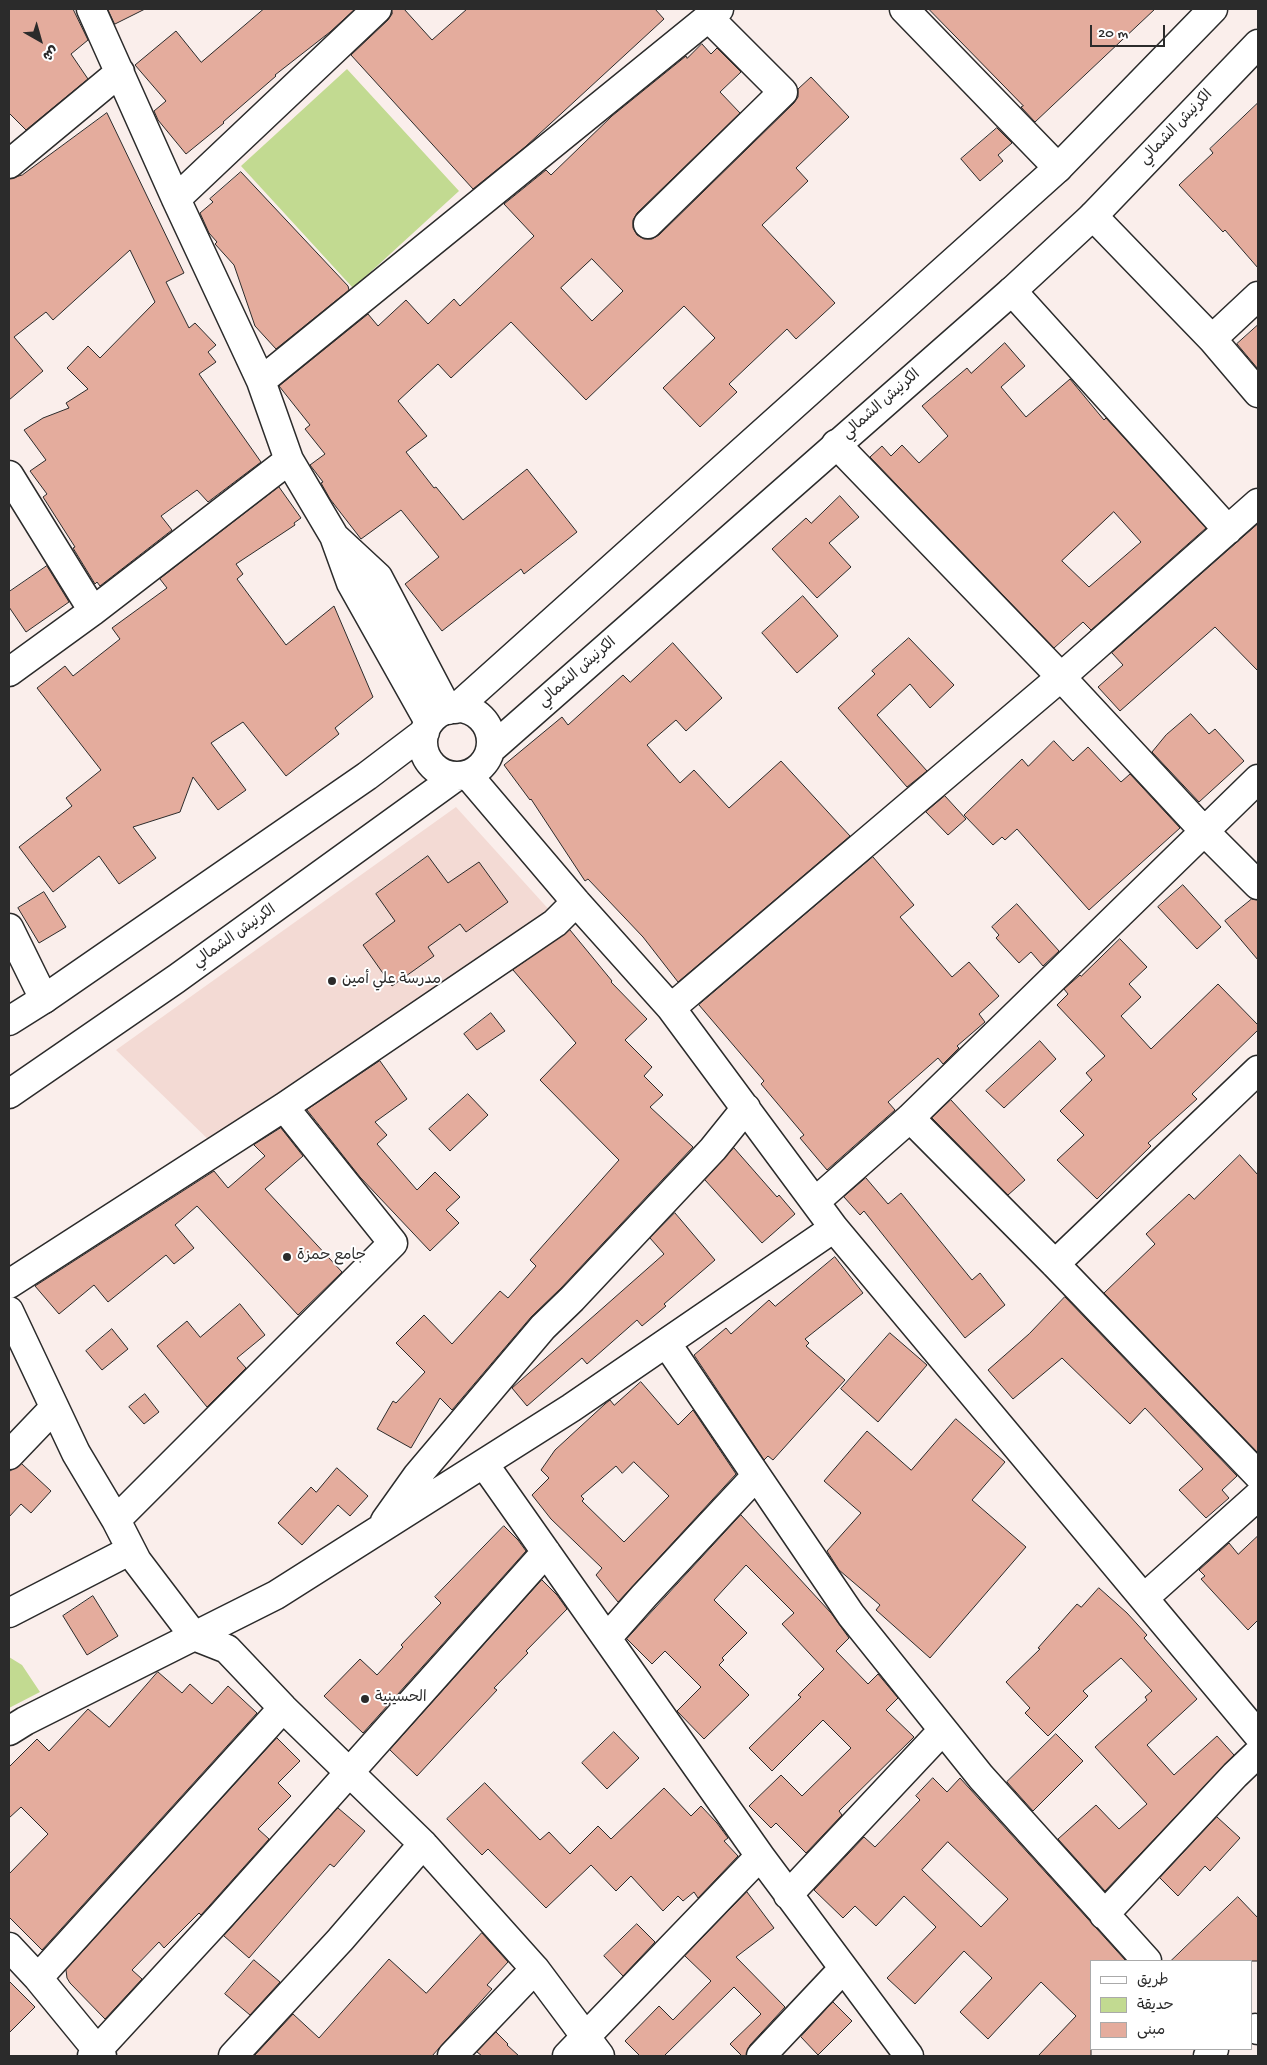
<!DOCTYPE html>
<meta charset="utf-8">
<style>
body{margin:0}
#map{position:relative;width:1267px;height:2065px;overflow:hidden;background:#faeeeb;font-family:"Gochi Hand","Playpen Sans Arabic",sans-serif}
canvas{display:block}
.frame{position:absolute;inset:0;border:10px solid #2b2b2b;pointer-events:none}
.legend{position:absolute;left:1090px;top:1960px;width:162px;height:90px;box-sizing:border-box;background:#fff;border:1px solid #aaa;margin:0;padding:6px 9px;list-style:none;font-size:15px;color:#2b2b2b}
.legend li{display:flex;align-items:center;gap:10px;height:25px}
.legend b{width:25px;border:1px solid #aaa}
.north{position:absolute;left:15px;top:15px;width:50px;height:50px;-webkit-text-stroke:4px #fff;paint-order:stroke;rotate:142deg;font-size:14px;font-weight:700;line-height:20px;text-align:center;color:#2b2b2b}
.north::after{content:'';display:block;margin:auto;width:18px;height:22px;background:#2b2b2b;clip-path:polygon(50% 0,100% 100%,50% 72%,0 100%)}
.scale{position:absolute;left:1090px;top:25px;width:75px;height:22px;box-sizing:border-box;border:2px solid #2b2b2b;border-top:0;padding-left:6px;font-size:15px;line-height:18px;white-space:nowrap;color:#2b2b2b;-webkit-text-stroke:4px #fff;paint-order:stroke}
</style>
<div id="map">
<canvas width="1267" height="2065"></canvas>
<div class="frame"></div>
<ul class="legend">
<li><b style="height:6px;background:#fff"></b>طريق</li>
<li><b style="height:14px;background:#c2da91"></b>حديقة</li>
<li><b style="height:14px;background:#e4ac9d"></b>مبنى</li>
</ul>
<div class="north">ش</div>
<div class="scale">20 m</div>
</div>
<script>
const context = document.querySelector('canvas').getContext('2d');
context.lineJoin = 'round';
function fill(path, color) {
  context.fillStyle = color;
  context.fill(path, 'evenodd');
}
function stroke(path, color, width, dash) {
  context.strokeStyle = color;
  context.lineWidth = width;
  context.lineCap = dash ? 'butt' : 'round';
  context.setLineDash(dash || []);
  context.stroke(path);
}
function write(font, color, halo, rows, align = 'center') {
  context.font = font + ' "Gochi Hand","Playpen Sans Arabic",sans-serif';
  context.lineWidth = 4;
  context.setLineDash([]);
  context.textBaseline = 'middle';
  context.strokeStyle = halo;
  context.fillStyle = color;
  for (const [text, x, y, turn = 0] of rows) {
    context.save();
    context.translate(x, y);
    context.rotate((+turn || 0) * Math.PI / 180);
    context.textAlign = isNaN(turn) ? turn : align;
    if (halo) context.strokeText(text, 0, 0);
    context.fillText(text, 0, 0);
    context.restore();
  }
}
fill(new Path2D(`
 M 456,807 L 552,913 L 214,1145 L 116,1050 Z`), '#f3dad4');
fill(new Path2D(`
 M 347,69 L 459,191 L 353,288 L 241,166 Z
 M 9,1657 L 22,1665 L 40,1692 L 9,1708 Z`), '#c2da91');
const building = new Path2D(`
 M 9,9 L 73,9 L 88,40 L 71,54 L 88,79 L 26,130 L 9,113 Z
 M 108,9 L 145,9 L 115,24 Z
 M 264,9 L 355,9 L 330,32 L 275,75 L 276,76 L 223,122 L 224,123 L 186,154 L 158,120 L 154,111 L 166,101 L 135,65 L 176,31 L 201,62 Z
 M 392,9 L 404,9 L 432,40 L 467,9 L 655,9 L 664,19 L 525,147 L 473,189 L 351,55 L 388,20 L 392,14 Z
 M 929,9 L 1155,9 L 1035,122 L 1021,107 L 1023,106 Z
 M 702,44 L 711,54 L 717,48 L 741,72 L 720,92 L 740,113 L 637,213 L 633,220 L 633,228 L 637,235 L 644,239 L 652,239 L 659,235 L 794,103 L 798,97 L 798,89 L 811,77 L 849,117 L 796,168 L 808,181 L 762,225 L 835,303 L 796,339 L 787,329 L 729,384 L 737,392 L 700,427 L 663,388 L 715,338 L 684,306 L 586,400 L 511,322 L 451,378 L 438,364 L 398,401 L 427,436 L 406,452 L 434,488 L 436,487 L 463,520 L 527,469 L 577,532 L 524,574 L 521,569 L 442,631 L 405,584 L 439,557 L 401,510 L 361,539 L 330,499 L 321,483 L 323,482 L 310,465 L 325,454 L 305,429 L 310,425 L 279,386 L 368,314 L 378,326 L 406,300 L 428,324 L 454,299 L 460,306 L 534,236 L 504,204 L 546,170 L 551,175 L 612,116 L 686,56 L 687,58 ZM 592,259 L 623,291 L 592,321 L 561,288 Z
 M 1258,103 L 1258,268 L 1225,230 L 1223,232 L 1179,185 L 1213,153 L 1210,149 Z
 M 107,113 L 184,273 L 166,282 L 189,328 L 195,323 L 216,345 L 208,352 L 216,362 L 199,374 L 261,462 L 208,502 L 197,490 L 161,516 L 172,530 L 100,586 L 97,582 L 95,584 L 73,548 L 75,547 L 43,497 L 47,494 L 30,471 L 46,460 L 24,430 L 43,418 L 69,408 L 66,403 L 88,389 L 67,368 L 88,346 L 100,358 L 155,302 L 130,250 L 53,320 L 46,312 L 14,337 L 43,371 L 9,400 L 9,179 L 22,175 Z
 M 997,128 L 1012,143 L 998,155 L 1003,161 L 980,181 L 961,159 Z
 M 241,172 L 348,286 L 349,290 L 276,349 L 255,326 L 234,265 L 215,244 L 217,242 L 209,233 L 200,213 L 213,202 L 210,199 Z
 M 1258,325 L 1258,369 L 1237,344 Z
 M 1005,343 L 1025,366 L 1001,387 L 1026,417 L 1070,379 L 1104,420 L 1106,418 L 1206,528 L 1091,630 L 1083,622 L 1054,648 L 870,457 L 882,446 L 891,456 L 902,445 L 919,463 L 948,436 L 922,406 L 967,368 L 971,373 ZM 1114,512 L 1141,542 L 1089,587 L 1062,561 Z
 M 279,487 L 301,518 L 294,523 L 295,525 L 236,564 L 243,574 L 237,579 L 286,645 L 334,606 L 373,697 L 335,728 L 339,734 L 286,776 L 243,722 L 211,743 L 246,790 L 218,810 L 193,777 L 180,812 L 133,827 L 156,858 L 119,884 L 99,856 L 53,892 L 19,847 L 72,806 L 66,798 L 101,770 L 37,688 L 65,666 L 73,676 L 120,639 L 112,628 L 167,588 L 160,579 Z
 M 840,496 L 859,517 L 829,543 L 851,567 L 817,598 L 772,549 L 806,518 L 811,523 Z
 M 1258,524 L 1258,671 L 1215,627 L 1120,711 L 1098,687 L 1123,665 L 1112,653 Z
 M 47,566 L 69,602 L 26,632 L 9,607 L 9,592 Z
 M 803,596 L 838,636 L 797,673 L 762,633 Z
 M 909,638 L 954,685 L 930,708 L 910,684 L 877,715 L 927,771 L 907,787 L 838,708 L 875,674 L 872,671 Z
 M 673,643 L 722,698 L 686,731 L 676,720 L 647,745 L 680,783 L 694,770 L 729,808 L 781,761 L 850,836 L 678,982 L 643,937 L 588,879 L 585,881 L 531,799 L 530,800 L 504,765 L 562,717 L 568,725 L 623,675 L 630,682 Z
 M 1191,714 L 1209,734 L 1215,729 L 1244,761 L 1199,802 L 1152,752 L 1166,735 Z
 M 1054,741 L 1073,761 L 1088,747 L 1121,782 L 1130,774 L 1180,828 L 1089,910 L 1017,829 L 1005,840 L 1002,837 L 993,845 L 964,815 L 1022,759 L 1028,766 Z
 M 945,796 L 966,819 L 948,835 L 926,812 Z
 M 428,856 L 448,883 L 479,862 L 508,902 L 466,932 L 460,924 L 428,947 L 434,956 L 392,986 L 363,945 L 395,921 L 376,894 Z
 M 873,857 L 914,905 L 900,917 L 952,977 L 969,962 L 999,996 L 979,1014 L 985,1022 L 957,1046 L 959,1048 L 943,1064 L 938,1058 L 888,1102 L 895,1110 L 827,1170 L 800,1138 L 804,1135 L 761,1084 L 764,1081 L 699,1005 Z
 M 1183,885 L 1221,927 L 1197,949 L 1158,907 Z
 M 44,892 L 66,927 L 39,943 L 18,908 Z
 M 1252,899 L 1258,900 L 1258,960 L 1225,921 Z
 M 1017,904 L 1059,951 L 1043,966 L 1031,952 L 1019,963 L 996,938 L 999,935 L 992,927 Z
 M 570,930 L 612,981 L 611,982 L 647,1019 L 625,1040 L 652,1067 L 644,1076 L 663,1095 L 650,1107 L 693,1147 L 561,1288 L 531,1317 L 452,1410 L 440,1398 L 411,1448 L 377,1429 L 393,1401 L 396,1403 L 425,1372 L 396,1343 L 424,1315 L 452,1344 L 500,1291 L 508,1298 L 536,1266 L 530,1260 L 619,1160 L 540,1080 L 576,1043 L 513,970 Z
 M 1120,939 L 1147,967 L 1129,984 L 1141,997 L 1121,1016 L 1151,1049 L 1218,984 L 1258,1025 L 1258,1030 L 1192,1094 L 1197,1099 L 1148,1143 L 1151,1146 L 1097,1199 L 1057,1160 L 1084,1135 L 1060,1111 L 1092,1080 L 1086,1073 L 1105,1056 L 1057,1005 L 1068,994 L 1064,989 L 1080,975 L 1081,976 Z
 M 491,1013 L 505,1031 L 477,1050 L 464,1034 Z
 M 1040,1041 L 1056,1059 L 1004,1108 L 986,1091 Z
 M 380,1061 L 407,1099 L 375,1122 L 387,1135 L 377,1144 L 417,1190 L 435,1172 L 460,1197 L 446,1210 L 459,1223 L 430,1251 L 360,1177 L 307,1110 Z
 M 468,1094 L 488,1115 L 450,1151 L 429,1129 Z
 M 951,1100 L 1025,1180 L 1008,1195 L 932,1118 Z
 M 281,1128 L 303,1156 L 265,1189 L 342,1272 L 298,1315 L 197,1206 L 175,1225 L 194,1248 L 174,1264 L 166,1255 L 108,1302 L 94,1285 L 59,1314 L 35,1286 L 214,1171 L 228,1188 L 265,1156 L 254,1145 Z
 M 734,1148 L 777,1197 L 779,1195 L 795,1214 L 762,1243 L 705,1180 Z
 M 1240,1155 L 1258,1175 L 1258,1453 L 1104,1293 L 1155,1244 L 1146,1234 L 1189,1194 L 1194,1199 Z
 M 866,1178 L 888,1204 L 901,1193 L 972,1280 L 980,1273 L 1005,1305 L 965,1338 L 864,1211 L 860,1215 L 844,1197 Z
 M 675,1213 L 715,1260 L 664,1304 L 666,1306 L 642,1326 L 637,1320 L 587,1364 L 582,1358 L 527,1406 L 512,1388 L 664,1254 L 650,1238 Z
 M 835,1257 L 863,1293 L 805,1339 L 809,1343 L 806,1346 L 845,1380 L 773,1460 L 768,1456 L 764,1460 L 694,1355 L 726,1328 L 731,1334 L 769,1300 L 775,1306 Z
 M 1065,1297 L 1237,1476 L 1222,1490 L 1229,1498 L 1206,1518 L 1179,1490 L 1203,1469 L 1145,1408 L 1130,1424 L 1062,1358 L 1013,1399 L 988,1370 L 1029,1334 Z
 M 240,1304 L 265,1335 L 237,1358 L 246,1368 L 207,1407 L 157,1346 L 187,1321 L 200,1337 Z
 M 112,1329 L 128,1349 L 102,1370 L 86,1351 Z
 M 890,1333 L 927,1365 L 878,1422 L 841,1389 Z
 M 641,1382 L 678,1425 L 693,1410 L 736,1474 L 618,1602 L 596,1575 L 602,1568 L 551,1519 L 532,1495 L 549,1478 L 541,1470 L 555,1450 L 605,1404 L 610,1400 L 614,1405 ZM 634,1462 L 669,1496 L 624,1542 L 582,1501 L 584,1499 L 581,1496 L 616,1466 L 622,1473 Z
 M 145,1394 L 159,1412 L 144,1424 L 129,1407 Z
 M 956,1419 L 1005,1462 L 972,1500 L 1026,1547 L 930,1658 L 876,1610 L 880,1605 L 839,1570 L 827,1551 L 861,1513 L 824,1481 L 867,1431 L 911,1470 Z
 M 22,1464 L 51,1491 L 31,1513 L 21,1504 L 9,1517 L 9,1472 Z
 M 337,1468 L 368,1496 L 350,1516 L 338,1505 L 302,1545 L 278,1523 L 311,1487 L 316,1492 Z
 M 741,1515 L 831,1613 L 849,1638 L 836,1651 L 868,1684 L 878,1674 L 898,1698 L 886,1710 L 914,1737 L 839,1811 L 842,1815 L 806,1853 L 776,1823 L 771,1828 L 749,1806 L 781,1775 L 802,1796 L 851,1748 L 823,1720 L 772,1771 L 749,1748 L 801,1697 L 798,1695 L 824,1669 L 782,1624 L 794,1613 L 746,1565 L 714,1600 L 747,1633 L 722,1658 L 724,1660 L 719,1665 L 749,1695 L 704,1739 L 677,1711 L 701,1687 L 665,1651 L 652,1664 L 627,1639 Z
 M 504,1526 L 518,1540 L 526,1551 L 363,1733 L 324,1696 L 360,1659 L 377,1675 L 403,1647 L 401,1645 L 441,1603 L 435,1597 Z
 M 1258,1536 L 1258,1620 L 1248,1630 L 1201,1579 L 1205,1576 L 1199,1570 L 1229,1543 L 1238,1554 Z
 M 542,1580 L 557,1595 L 567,1609 L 526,1651 L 528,1653 L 494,1688 L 497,1690 L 417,1776 L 390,1750 Z
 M 1099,1588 L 1127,1613 L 1147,1635 L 1144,1638 L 1197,1699 L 1147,1745 L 1174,1775 L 1217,1736 L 1234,1755 L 1105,1891 L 1058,1839 L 1096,1805 L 1119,1829 L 1147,1804 L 1095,1747 L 1147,1700 L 1145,1697 L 1152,1691 L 1121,1658 L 1083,1691 L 1088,1696 L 1048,1736 L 1025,1713 L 1030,1708 L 1006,1682 L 1040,1649 L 1038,1648 L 1077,1604 L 1081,1607 Z
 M 93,1596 L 118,1636 L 87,1655 L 63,1616 Z
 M 158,1672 L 182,1693 L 190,1684 L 212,1704 L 228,1686 L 257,1713 L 42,1950 L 9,1917 L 9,1874 L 48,1834 L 21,1807 L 9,1818 L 9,1767 L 37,1739 L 49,1751 L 88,1709 L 109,1727 Z
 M 614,1732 L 639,1758 L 607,1789 L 582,1763 Z
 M 1056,1734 L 1083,1761 L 1033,1811 L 1007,1782 Z
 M 277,1738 L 300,1761 L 278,1783 L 291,1796 L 258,1829 L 269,1839 L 201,1915 L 199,1913 L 164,1948 L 159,1942 L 132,1970 L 142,1979 L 105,2019 L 70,1983 L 67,1978 L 66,1970 Z
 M 933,1778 L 947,1792 L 960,1778 L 1126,1961 L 1091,1961 L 1091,2056 L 1038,2056 L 1076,2016 L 1041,1982 L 988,2039 L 960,2012 L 992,1978 L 964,1951 L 915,2004 L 887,1978 L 936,1927 L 904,1896 L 876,1926 L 855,1906 L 843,1918 L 814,1890 L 864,1837 L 875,1847 L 920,1800 L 916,1796 ZM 948,1842 L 1008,1899 L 981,1927 L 922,1870 Z
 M 485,1783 L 540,1840 L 549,1832 L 570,1854 L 598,1826 L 611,1839 L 664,1788 L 691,1816 L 701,1806 L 717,1823 L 728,1838 L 724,1841 L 738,1856 L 698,1898 L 694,1892 L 683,1901 L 678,1896 L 663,1911 L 631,1876 L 616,1891 L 591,1865 L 546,1908 L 488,1849 L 482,1855 L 447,1819 Z
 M 338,1808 L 365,1831 L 334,1867 L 330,1864 L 249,1958 L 224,1936 Z
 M 1217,1817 L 1240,1838 L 1210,1871 L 1205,1866 L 1178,1896 L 1160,1878 Z
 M 747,1892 L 774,1928 L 736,1957 L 785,2007 L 750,2045 L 746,2056 L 742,2056 L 730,2044 L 761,2014 L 734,1987 L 664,2056 L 640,2056 L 625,2041 L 659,2006 L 673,2020 L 711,1981 L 685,1956 Z
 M 1238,1897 L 1258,1918 L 1258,1961 L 1171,1961 Z
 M 637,1924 L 655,1942 L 623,1976 L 604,1956 Z
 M 482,1933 L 508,1962 L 487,1985 L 492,1989 L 432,2056 L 254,2056 L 293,2014 L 319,2038 L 389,1959 L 426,1993 Z
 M 254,1960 L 280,1982 L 250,2015 L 225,1994 Z
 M 9,1981 L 35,2007 L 9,2033 Z
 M 833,2002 L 852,2021 L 818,2055 L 801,2037 Z
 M 496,2032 L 508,2044 L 507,2045 L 519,2056 L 482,2056 L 477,2052 Z`);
fill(building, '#e4ac9d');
stroke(building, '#2b2b2b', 1);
const minor = new Path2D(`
 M 91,9 L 176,199 L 261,381 L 289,460 L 334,536 L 351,583 L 429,722
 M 904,9 L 1058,168
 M 9,164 L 120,72
 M 176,199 L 377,9
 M 1093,216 L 1212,339 L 1258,393
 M 648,224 L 783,92 L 709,18
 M 1012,291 L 1228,530
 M 1212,339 L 1258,296
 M 261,381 L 719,9
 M 836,444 L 1061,677 L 1205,832 L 1258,885
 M 9,475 L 93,611
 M 337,539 L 378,577 L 448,710
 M 9,672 L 93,611 L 289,460
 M 468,775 L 576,902 L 671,1008 L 834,1228 L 1258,1735
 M 9,928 L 44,999
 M 671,1008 L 1061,677 L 1258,503
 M 910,1118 L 1055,1264 L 1258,1475
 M 816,1201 L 910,1118 L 1258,779
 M 1055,1264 L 1258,1070
 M 9,1284 L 284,1107 L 555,923 L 576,902
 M 9,1311 L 76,1453 L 116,1520 L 137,1561 L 194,1636 L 227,1649 L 283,1708 L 423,1844 L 535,1969 L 600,2056
 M 667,1344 L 851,1615 L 981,1777 L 1147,1961
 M 9,1455 L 54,1408
 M 484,1464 L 760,1856 L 909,2056
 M 116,1520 L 393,1243 L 284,1107
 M 385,1521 L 417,1476 L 543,1327 L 572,1299 L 713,1149 L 746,1108
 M 1144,1598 L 1258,1496
 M 9,1613 L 131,1550
 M 607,1638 L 644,1596 L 756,1476
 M 9,1731 L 25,1721 L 276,1595 L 571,1408 L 834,1228
 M 788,1895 L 943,1730
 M 1104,1915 L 1235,1775 L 1258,1753
 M 9,1947 L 38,1978 L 102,2056
 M 38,1978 L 283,1708
 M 1251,2029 L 1255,2028 L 1258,2030
 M 92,2056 L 222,1915 L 546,1552
 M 233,2056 L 340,1940 L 423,1844
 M 452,2056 L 535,1969
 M 567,2056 L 760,1856
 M 761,2056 L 843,1969
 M 1208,2056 L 1214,2049`);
const major = new Path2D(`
 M423 742a34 34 0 1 1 68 0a34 34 0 1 1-68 0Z
 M 455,709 L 1058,168 L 1213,9
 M 490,750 L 1012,291 L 1093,216 L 1258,44
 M 9,1021 L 44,999 L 367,776 L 425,732
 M 9,1094 L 176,979 L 457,776`);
stroke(minor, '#2b2b2b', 31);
stroke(major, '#2b2b2b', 31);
stroke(minor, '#fff', 28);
stroke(major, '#fff', 28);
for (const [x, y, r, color] of [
 [332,981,5,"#2b2b2b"],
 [287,1257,5,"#2b2b2b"],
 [365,1699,5,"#2b2b2b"]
]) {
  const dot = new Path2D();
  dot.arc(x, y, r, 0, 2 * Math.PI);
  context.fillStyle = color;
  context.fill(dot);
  stroke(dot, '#fff', 2);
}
write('15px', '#2b2b2b', '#fff', [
 ["الكرنيش الشمالي",1177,128,-46],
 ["الكرنيش الشمالي",882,405,-41],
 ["الكرنيش الشمالي",578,673,-41],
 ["الكرنيش الشمالي",235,937,-35]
]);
write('15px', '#2b2b2b', '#fff', [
 ["مدرسة علي أمين",342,981],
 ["جامع حمزة",297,1257],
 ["الحسينية",375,1699]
], 'left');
</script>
